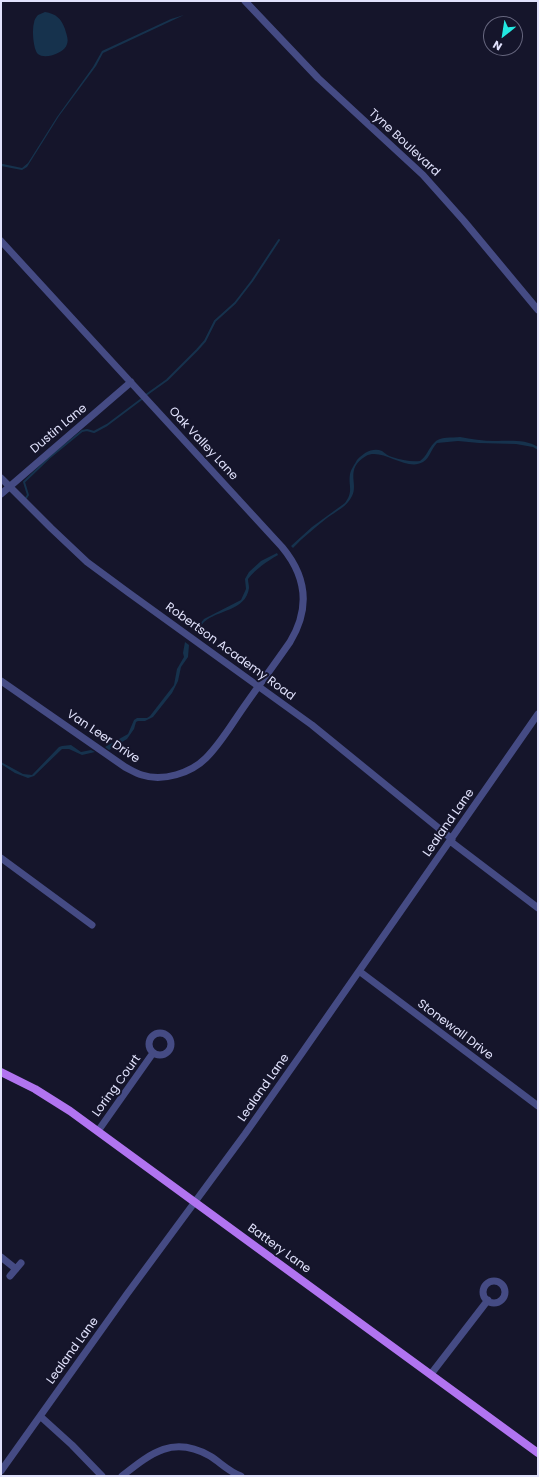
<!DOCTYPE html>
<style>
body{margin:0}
#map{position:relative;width:539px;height:1477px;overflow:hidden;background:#15152b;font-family:Poppins,sans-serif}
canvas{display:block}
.frame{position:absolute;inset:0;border:2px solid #e1e2fc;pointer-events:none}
.north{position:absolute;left:483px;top:16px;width:40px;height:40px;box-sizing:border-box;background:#15152b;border:1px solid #67677f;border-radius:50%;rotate:210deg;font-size:11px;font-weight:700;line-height:16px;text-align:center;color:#e1e2fc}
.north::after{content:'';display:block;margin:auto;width:14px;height:18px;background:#22e7e0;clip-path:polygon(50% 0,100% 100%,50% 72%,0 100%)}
</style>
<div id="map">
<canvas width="539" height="1477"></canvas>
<div class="frame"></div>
<div class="north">N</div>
</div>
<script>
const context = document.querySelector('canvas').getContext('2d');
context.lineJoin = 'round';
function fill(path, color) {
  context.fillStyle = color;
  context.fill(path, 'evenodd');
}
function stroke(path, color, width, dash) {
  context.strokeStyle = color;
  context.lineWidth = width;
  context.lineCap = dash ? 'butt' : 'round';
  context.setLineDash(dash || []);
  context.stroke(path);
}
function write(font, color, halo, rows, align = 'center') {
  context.font = font + ' Poppins,sans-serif';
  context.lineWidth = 4;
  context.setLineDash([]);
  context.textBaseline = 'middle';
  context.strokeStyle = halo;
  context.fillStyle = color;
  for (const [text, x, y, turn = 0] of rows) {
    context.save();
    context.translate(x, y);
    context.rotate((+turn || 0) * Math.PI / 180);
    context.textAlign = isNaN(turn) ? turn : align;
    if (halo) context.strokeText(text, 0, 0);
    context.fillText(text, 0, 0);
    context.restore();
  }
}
fill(new Path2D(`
 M 45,12 C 56,14 61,18 65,29 C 66,33 69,40 67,44 C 65,53 45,60 38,54 C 33,49 32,29 34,23 C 34,20 36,17 38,15 Z
 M 184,15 L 103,53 L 96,66 L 59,116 L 27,167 L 22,170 L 1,166 L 1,164 L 3,164 L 22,168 L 28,163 L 57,117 L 93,67 L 102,51 L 171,19 Z
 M 460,437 C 471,439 483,441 495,441 C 508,441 526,439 538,447 L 538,450 L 533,447 L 516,444 L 479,443 L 458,441 L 437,443 C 431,449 430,458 423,462 C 406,472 382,447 366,456 C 344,469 359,484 352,496 C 347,507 336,511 327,518 C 315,528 303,537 293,548 L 291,546 L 312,527 L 345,503 C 354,491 348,486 350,474 C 351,469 355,464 357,460 C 363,453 373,447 382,451 C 385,453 388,456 392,457 C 401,460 411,462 420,461 C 427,456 428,449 434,443 C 439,436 453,438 460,437 Z
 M 277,553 L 278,555 C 266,562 257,568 248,579 C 248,582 249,585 249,588 C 246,611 217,610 204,622 C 201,625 199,629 197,633 L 195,630 L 204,619 L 241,600 L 246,589 L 245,579 L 249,572 L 261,561 Z
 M 185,642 L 189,645 L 188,657 L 181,667 L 178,681 L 172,693 L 153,717 L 145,721 L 138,721 L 136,722 L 134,729 L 127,739 L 109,750 L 105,747 L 128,734 L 134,720 L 137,718 L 147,718 L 150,716 L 174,685 L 177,669 L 184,657 L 183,653 Z
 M 71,745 L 81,752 L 91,750 L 95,752 L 82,755 L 69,749 L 62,749 L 34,776 L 28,778 L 15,773 L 1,764 L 1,762 L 23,774 L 32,775 L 59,747 L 62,746 Z`), '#16324d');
stroke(new Path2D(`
 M 146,395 L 167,380 L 197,350 L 205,341 L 215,321 L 235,303 L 252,281 L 279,240
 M 26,498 L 28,495 L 24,482 L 49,458 L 82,431 L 87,430 L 94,432 L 107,425 L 143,398`), '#16324d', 2);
stroke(new Path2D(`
 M 245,1 L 318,78 L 423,175 L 464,221 L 538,310
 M 1,241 L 282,547 C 307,577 310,609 290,642 C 274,665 257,688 241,711 C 230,727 220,744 206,758 C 191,773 163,782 142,775 C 136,773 131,770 125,767 L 1,681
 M 1,478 L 51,528 L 87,562 L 129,593 L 312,725 L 452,839
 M 1,494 L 131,382
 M 450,841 L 538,908
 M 1,858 L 92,925
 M 359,971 L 538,1106
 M149 1044a11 11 0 1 1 22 0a11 11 0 1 1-22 0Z
 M 98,1131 L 153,1053
 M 1,1257 L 16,1269
 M 10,1276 L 21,1263
 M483 1292a11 11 0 1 1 22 0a11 11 0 1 1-22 0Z
 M 431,1374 L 488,1300
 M 40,1416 L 72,1445 L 102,1476
 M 1,1471 L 127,1294 L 245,1134 L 302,1053 L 538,714
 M 122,1476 C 151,1453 173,1435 210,1456 C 220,1462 229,1472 241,1476`), '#454b84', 7);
stroke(new Path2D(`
 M 1,1072 L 35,1089 L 70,1111 L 538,1453`), '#b174f0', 8);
write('12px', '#e1e2fc', '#15152b', [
 ["Tyne Boulevard",404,143,43],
 ["Dustin Lane",59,429,-40],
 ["Oak Valley Lane",203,444,47],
 ["Robertson Academy Road",230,652,36],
 ["Van Leer Drive",103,737,34],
 ["Lealand Lane",449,823,-55],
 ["Stonewall Drive",455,1030,37],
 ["Loring Court",117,1086,-54],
 ["Lealand Lane",264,1088,-55],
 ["Battery Lane",279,1249,36],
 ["Lealand Lane",73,1351,-54]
]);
</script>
